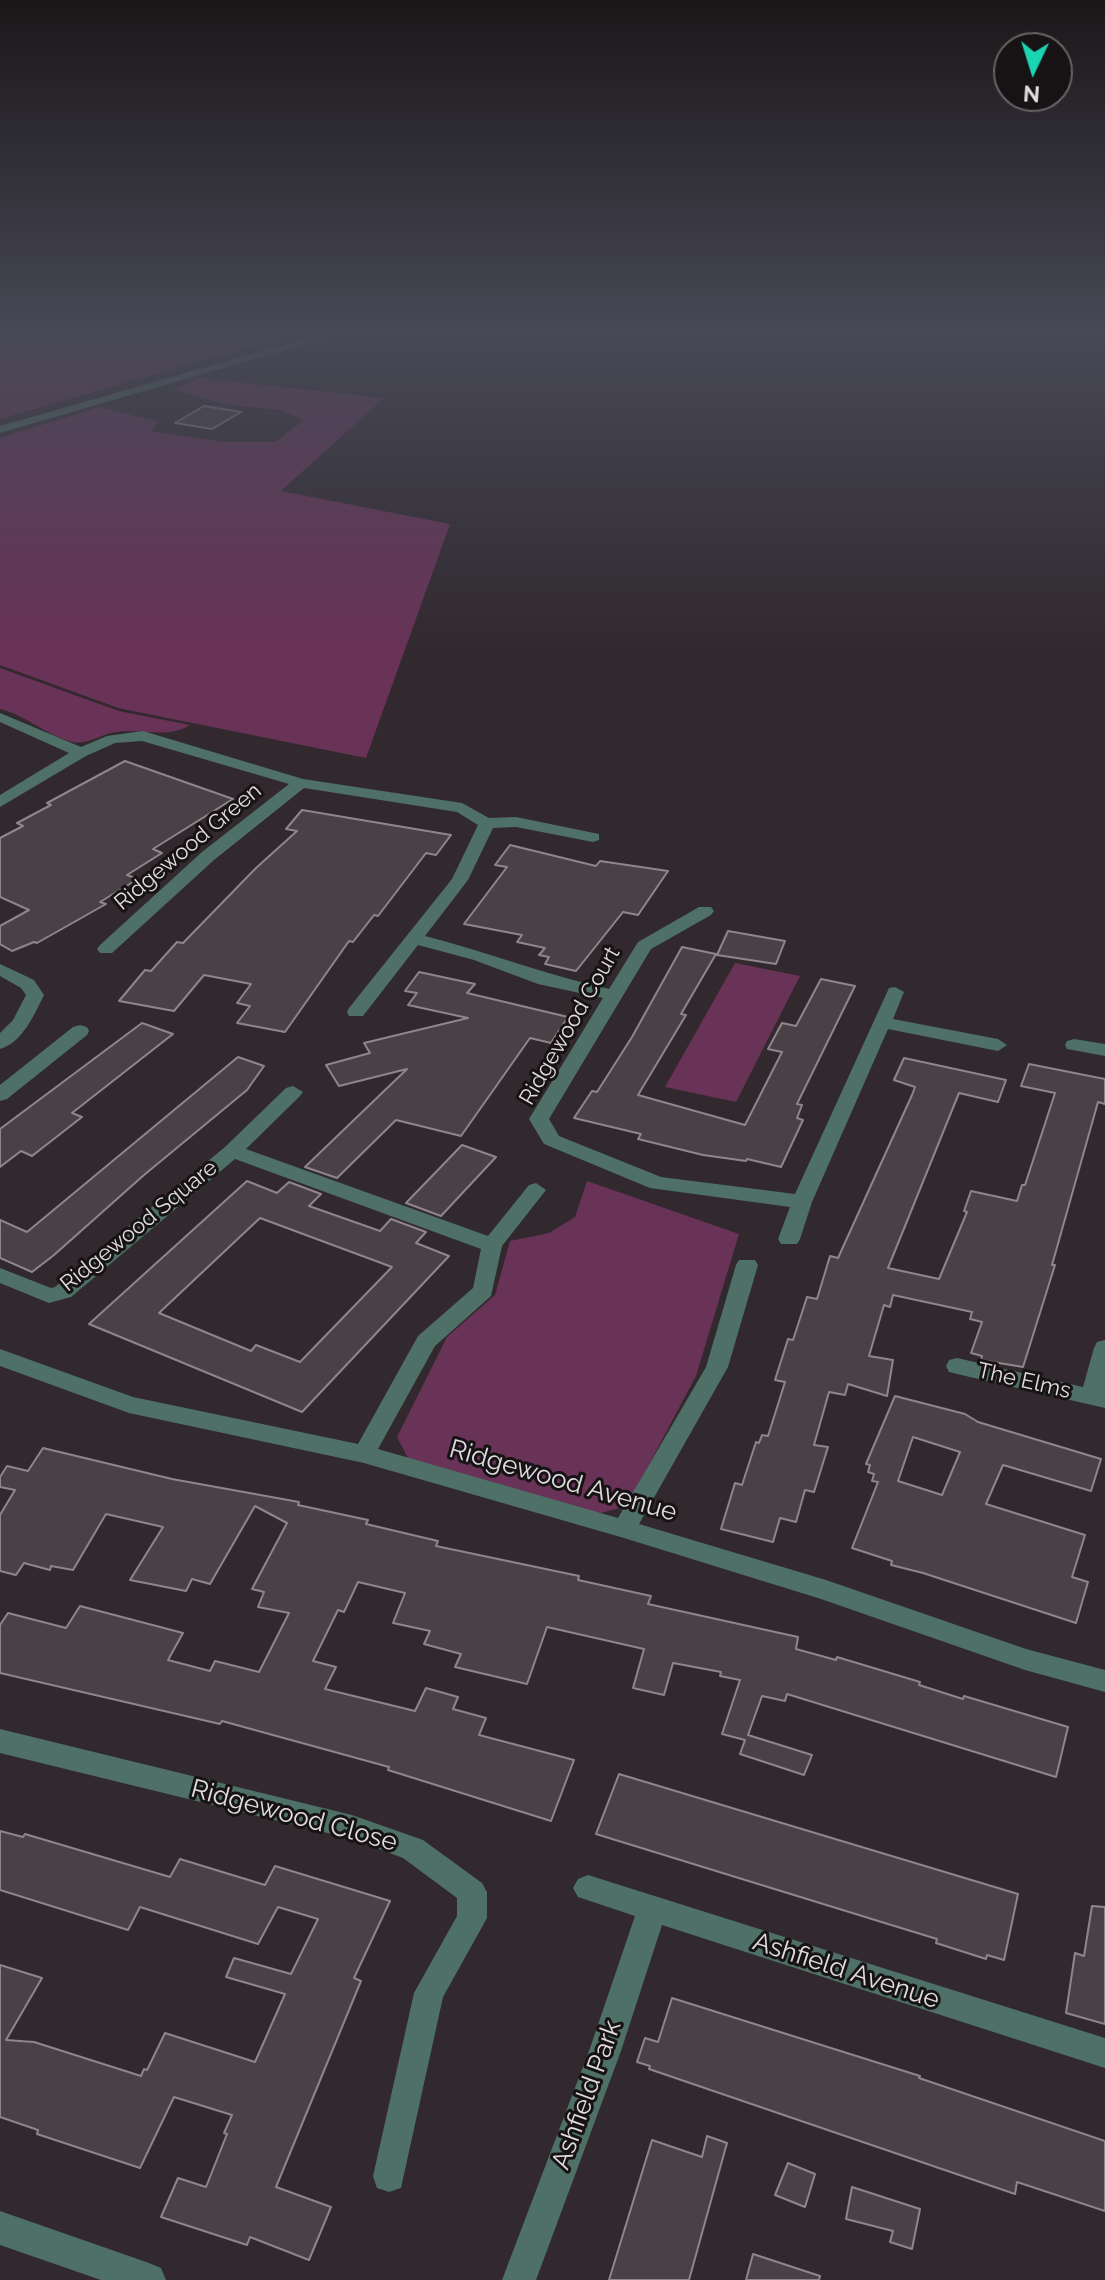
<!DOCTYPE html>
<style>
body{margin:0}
#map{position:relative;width:1105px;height:2280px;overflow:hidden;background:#31292e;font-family:Raleway,sans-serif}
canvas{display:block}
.north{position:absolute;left:993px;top:32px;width:80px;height:80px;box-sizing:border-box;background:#171315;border:2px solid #676365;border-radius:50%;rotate:184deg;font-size:22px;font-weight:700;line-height:32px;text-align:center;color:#e0dbde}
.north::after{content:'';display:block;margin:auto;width:28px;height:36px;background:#1ad5b2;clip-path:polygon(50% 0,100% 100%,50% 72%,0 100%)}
</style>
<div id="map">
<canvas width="1105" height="2280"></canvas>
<div class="north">N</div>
</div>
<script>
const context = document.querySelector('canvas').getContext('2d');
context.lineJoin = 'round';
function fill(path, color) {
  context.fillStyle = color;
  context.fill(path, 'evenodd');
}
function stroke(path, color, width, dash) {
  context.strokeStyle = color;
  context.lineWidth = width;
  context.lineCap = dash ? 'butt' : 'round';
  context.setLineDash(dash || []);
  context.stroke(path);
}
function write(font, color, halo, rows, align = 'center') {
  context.font = font + ' Raleway,sans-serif';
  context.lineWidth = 6;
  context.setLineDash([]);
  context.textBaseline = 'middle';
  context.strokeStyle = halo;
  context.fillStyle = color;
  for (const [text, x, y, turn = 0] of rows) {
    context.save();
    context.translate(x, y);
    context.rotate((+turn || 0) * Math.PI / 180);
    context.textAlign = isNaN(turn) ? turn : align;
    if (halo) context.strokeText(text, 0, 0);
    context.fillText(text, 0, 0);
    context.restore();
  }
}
fill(new Path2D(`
 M 0,335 L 291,335 L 0,419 Z
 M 198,378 L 384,398 L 281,491 L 450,524 L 366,758 L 118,708 L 0,665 L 0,438 L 99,407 L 159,422 L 150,431 L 223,442 L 275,442 L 304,420 L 280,410 L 224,404 L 173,390 Z
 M 0,668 L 119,711 L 190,725 C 167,740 138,727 111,733 C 96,737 84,746 69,741 C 45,734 25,715 0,709 Z
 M 735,963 L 800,976 L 736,1102 L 665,1087 Z
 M 587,1181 L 739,1234 L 696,1376 L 627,1506 L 597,1514 L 409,1460 L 397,1437 L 447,1337 L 495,1295 L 510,1241 L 549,1233 L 575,1217 Z`), '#693257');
const building = new Path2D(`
 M 204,406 L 241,412 L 212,429 L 175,423 Z
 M 125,761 L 233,799 L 153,849 L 162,853 L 127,875 L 138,879 L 100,902 L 106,904 L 37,943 L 34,942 L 12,951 L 0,944 L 0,926 L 29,910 L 0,897 L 0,838 L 23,826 L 17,823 L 51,805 L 47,803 Z
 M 302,810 L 451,835 L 436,855 L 426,853 L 378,916 L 374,915 L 353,942 L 349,941 L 285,1032 L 237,1023 L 250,1006 L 237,1003 L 251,984 L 204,975 L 174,1011 L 119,1001 L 145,970 L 151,971 L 177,942 L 183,943 L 256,868 L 297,831 L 286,829 Z
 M 510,845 L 596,866 L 600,861 L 668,871 L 638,915 L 623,912 L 576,971 L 545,964 L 549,957 L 539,955 L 545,948 L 517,942 L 522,935 L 464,924 L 507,867 L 495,865 Z
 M 728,931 L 785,941 L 776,964 L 717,955 Z
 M 682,947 L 716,954 L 681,1014 L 686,1015 L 638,1095 L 745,1125 L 782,1052 L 768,1049 L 782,1023 L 796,1026 L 821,979 L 855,986 L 797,1104 L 802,1105 L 797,1118 L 803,1120 L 781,1167 L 747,1159 L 746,1161 L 703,1155 L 638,1139 L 641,1134 L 574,1118 L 592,1091 L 597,1092 L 632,1037 Z
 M 419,972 L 475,984 L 467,993 L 568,1017 L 551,1043 L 530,1038 L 461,1136 L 396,1120 L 337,1178 L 305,1167 L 407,1069 L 339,1086 L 326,1065 L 370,1053 L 364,1043 L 468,1018 L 408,1005 L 417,993 L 405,991 Z
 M 142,1023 L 173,1034 L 72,1113 L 82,1117 L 32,1156 L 21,1151 L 0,1167 L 0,1129 Z
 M 238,1057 L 264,1066 L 247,1090 L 144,1175 L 54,1255 L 32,1272 L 0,1258 L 0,1220 L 27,1232 Z
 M 904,1058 L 1006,1080 L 998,1102 L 959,1093 L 888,1268 L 939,1279 L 967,1212 L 964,1211 L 971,1191 L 1017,1201 L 1022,1185 L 1025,1185 L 1055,1093 L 1021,1086 L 1029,1064 L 1105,1079 L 1105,1104 L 1098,1102 L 1052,1265 L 1055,1265 L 1023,1367 L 981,1360 L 982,1356 L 971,1353 L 982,1322 L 970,1319 L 972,1312 L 893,1295 L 890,1307 L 884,1305 L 869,1356 L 893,1360 L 887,1396 L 848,1384 L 845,1395 L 829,1392 L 814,1445 L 828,1447 L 814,1492 L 805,1490 L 796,1522 L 780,1518 L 773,1542 L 721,1529 L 735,1483 L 742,1485 L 756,1442 L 759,1443 L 762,1435 L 768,1436 L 785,1382 L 775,1380 L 788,1339 L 793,1340 L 807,1297 L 817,1299 L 830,1256 L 838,1258 L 912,1095 L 915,1087 L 894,1080 Z
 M 462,1145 L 496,1157 L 441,1216 L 406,1203 Z
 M 247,1181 L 277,1193 L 289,1182 L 321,1194 L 309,1206 L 380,1231 L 391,1219 L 426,1232 L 416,1243 L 449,1256 L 302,1412 L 89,1324 ZM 260,1218 L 392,1267 L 300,1362 L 256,1345 L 251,1351 L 159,1313 Z
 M 895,1396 L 965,1414 L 978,1422 L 1101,1459 L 1091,1491 L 1003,1465 L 986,1504 L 1085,1535 L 1072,1577 L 1088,1582 L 1076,1623 L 923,1573 L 891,1565 L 892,1561 L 852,1548 L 878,1482 L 872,1481 L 874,1474 L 868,1472 L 870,1465 L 866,1464 ZM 913,1437 L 960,1452 L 942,1495 L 898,1481 Z
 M 43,1448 L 172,1479 L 299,1502 L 298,1505 L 368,1520 L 366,1524 L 438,1541 L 436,1546 L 579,1576 L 578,1580 L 651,1596 L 648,1604 L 798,1637 L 796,1649 L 836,1660 L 837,1657 L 920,1682 L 919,1685 L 963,1699 L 964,1696 L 1068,1727 L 1056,1777 L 787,1694 L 785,1701 L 762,1696 L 748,1735 L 812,1755 L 804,1775 L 740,1754 L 745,1740 L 722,1734 L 740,1680 L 720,1676 L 721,1672 L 673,1663 L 664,1695 L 633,1688 L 644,1649 L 547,1627 L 527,1684 L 455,1667 L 461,1654 L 424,1644 L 430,1631 L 393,1623 L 405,1593 L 358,1582 L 344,1612 L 338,1610 L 313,1661 L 336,1667 L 325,1689 L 415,1711 L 426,1688 L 458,1697 L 453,1709 L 486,1718 L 479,1735 L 574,1760 L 551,1821 L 388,1770 L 389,1767 L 222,1721 L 220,1724 L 0,1673 L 0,1625 L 8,1613 L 66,1628 L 80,1606 L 183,1633 L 168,1660 L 210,1671 L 215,1661 L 259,1672 L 289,1613 L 258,1607 L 264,1592 L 252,1589 L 287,1523 L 255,1506 L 210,1584 L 192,1579 L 186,1591 L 130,1580 L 163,1527 L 106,1514 L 73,1570 L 51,1566 L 50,1570 L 24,1563 L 16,1575 L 0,1571 L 0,1515 L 15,1490 L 0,1487 L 0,1477 L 7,1466 L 28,1471 Z
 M 619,1774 L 1018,1894 L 1004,1960 L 987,1955 L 986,1959 L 936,1943 L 937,1939 L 901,1928 L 596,1834 Z
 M 0,1831 L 23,1837 L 25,1834 L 170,1877 L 180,1859 L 265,1885 L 275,1866 L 390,1901 L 354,1978 L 361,1981 L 276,2187 L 331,2207 L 309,2260 L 250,2237 L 247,2245 L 161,2217 L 178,2178 L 206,2187 L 227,2134 L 224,2133 L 232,2115 L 174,2097 L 140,2168 L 37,2134 L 38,2130 L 0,2117 L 0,1965 L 42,1978 L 6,2040 L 34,2042 L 141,2076 L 144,2069 L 147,2070 L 165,2033 L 255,2062 L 285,1994 L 226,1977 L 234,1958 L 291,1974 L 318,1919 L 278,1907 L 258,1944 L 140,1907 L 128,1930 L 0,1890 Z
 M 1092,1906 L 1105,1907 L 1105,2024 L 1066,2013 L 1075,1953 L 1084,1956 Z
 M 672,1998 L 920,2076 L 919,2078 L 1105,2141 L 1105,2211 L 1017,2182 L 1015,2194 L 649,2069 L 650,2066 L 637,2062 L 645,2038 L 658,2042 Z
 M 707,2136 L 727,2143 L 689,2280 L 609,2280 L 652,2140 L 702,2157 Z
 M 788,2163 L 815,2174 L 805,2207 L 775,2195 Z
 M 852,2187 L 920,2209 L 912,2249 L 890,2242 L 893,2231 L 846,2219 Z
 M 753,2254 L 820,2276 L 819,2280 L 746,2280 Z`);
fill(building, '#494146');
stroke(building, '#8f868b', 2);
fill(new Path2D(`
 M 319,335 L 336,335 L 0,433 L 0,426 Z
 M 0,713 L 81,747 L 107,736 L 143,731 L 303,779 L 462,803 L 489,818 L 516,817 L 599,834 L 599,840 L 593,842 L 516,827 L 493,828 L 468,880 L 425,936 C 487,952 546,975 609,989 L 638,942 L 699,907 L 711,907 L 714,911 L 711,915 L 651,949 L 549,1119 L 559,1136 L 661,1177 L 795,1194 L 889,988 L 895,987 L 904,992 L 893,1019 L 998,1039 L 1007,1045 L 998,1051 L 888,1029 L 812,1202 L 800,1239 L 797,1244 L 781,1244 L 778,1239 L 790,1207 L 650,1188 L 544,1144 L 529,1119 L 603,998 L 538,984 L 474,960 L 418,945 L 363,1016 L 349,1016 L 347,1012 L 349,1008 L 452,879 L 478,825 L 457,812 L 304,788 L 214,860 L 112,953 L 100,953 L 97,949 L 100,945 L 202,852 L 289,784 L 142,741 L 115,743 L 86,756 L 0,807 L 0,795 L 69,753 L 0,722 Z
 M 0,964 L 34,980 L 44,995 C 34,1015 23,1042 0,1049 L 0,1033 L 13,1020 L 26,995 L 21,988 L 0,976 Z
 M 80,1025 L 87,1027 L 89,1031 L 87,1035 L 7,1099 L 0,1101 L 0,1085 L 73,1027 Z
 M 1074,1039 L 1105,1044 L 1105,1056 L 1067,1049 L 1065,1045 L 1067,1041 Z
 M 293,1086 L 303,1092 L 300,1096 L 246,1149 L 488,1236 L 529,1185 L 536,1183 L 546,1190 L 502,1246 L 491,1296 L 435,1346 L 378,1449 L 618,1518 L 706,1367 L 736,1265 L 739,1260 L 755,1260 L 758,1265 L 728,1367 L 639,1524 L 826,1580 L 1026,1649 L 1105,1670 L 1105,1692 L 1025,1670 L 821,1599 L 624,1538 L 364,1463 L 129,1413 L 0,1366 L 0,1349 L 133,1397 L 358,1444 L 418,1336 L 473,1288 L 481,1249 L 235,1159 L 71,1297 L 49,1303 L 0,1283 L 0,1268 L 51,1288 L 55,1287 L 225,1147 L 286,1088 Z
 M 1105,1340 L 1105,1408 L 957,1374 L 949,1372 L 946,1366 L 949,1360 L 957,1358 L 1083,1387 L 1094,1348 L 1097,1342 Z
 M 0,1729 L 352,1815 L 423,1840 L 482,1883 L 487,1892 L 487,1918 L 443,1997 L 401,2188 L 389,2192 L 377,2188 L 373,2176 L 414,1993 L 457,1916 L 457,1898 L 403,1858 L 352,1839 L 0,1753 Z
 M 588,1875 L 1105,2038 L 1105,2068 L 662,1925 L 621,2051 L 536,2280 L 502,2280 L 589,2051 L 635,1916 L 578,1897 L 573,1888 L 578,1879 Z
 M 0,2211 L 149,2263 L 161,2268 L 166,2280 L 101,2280 L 0,2245 Z`), '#4e7067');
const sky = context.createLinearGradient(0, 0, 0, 654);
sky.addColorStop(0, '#1b1719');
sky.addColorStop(0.51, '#484957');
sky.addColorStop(1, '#48495700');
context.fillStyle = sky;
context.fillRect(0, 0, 1105, 654);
write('22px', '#e0dbde', '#171315', [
 ["Ridgewood Green",188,847,-40],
 ["Ridgewood Court",570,1026,-60],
 ["Ridgewood Square",139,1226,-39],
 ["The Elms",1024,1381,13]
]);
write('26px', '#e0dbde', '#171315', [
 ["Ridgewood Avenue",563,1481,16],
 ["Ridgewood Close",294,1816,15],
 ["Ashfield Avenue",846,1971,18],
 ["Ashfield Park",587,2095,-70]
]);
</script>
